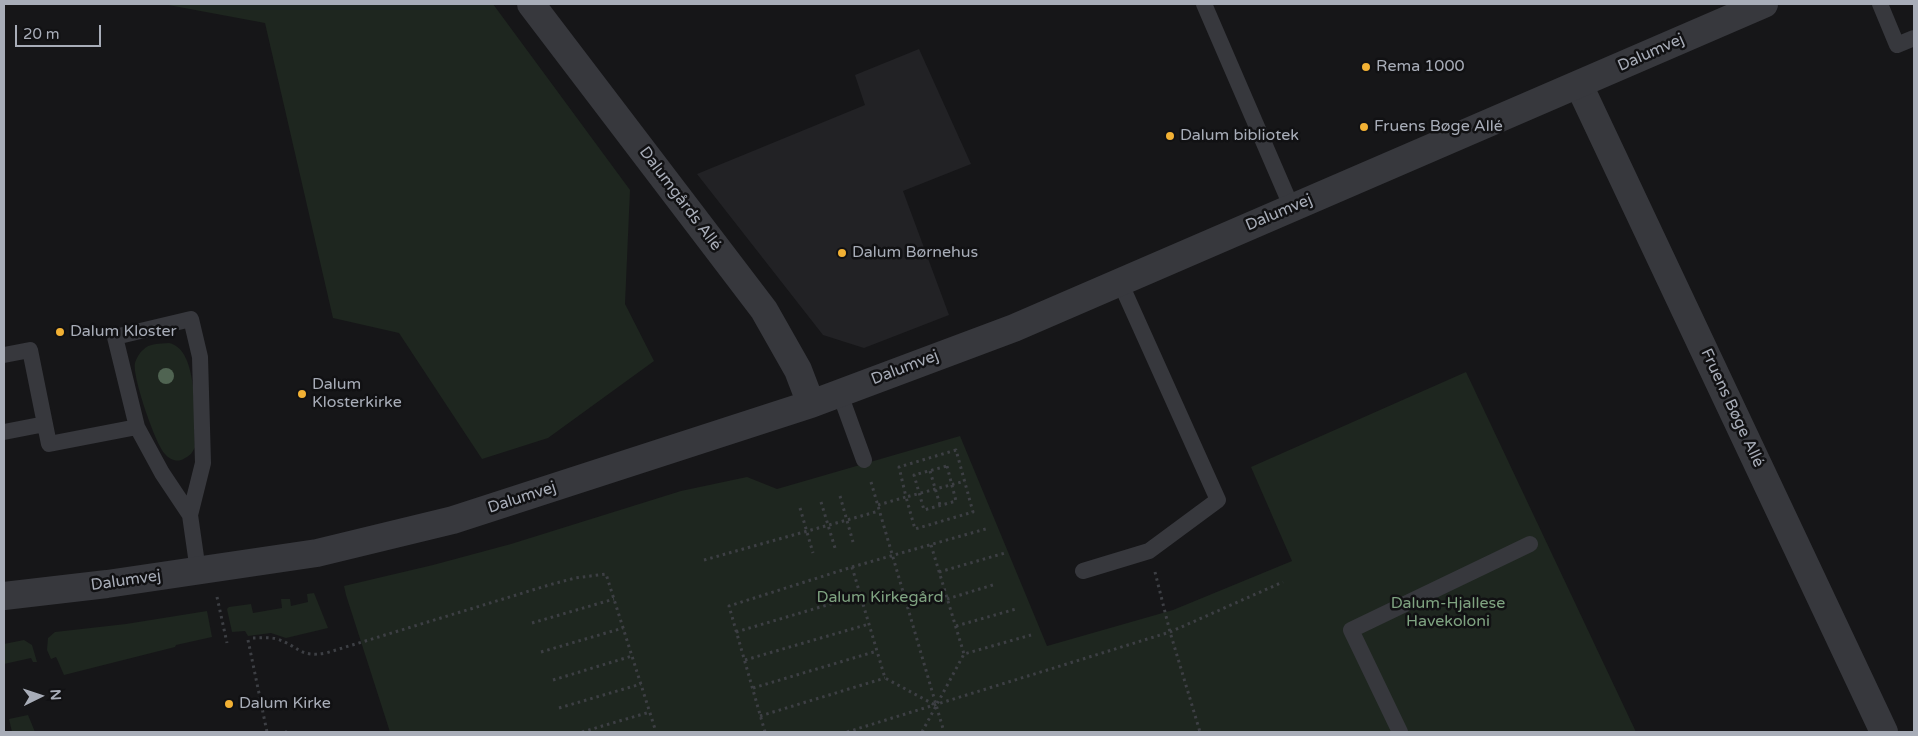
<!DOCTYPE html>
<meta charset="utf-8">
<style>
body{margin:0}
#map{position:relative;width:1918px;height:736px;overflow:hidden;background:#161618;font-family:"Varela Round",sans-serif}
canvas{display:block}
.frame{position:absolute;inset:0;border:5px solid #a8adb8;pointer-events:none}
.north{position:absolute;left:15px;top:671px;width:50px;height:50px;-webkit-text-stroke:4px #111113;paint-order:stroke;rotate:86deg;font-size:14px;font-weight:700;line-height:20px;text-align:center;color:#a8adb8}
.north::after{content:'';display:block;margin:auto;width:18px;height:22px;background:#a8adb8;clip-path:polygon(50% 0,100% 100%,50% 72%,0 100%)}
.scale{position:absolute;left:15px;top:25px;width:86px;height:22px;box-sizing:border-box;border:2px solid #a8adb8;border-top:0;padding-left:6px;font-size:15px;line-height:18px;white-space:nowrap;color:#a8adb8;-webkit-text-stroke:4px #111113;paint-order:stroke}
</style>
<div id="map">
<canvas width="1918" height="736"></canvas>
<div class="frame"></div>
<div class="north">N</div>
<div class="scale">20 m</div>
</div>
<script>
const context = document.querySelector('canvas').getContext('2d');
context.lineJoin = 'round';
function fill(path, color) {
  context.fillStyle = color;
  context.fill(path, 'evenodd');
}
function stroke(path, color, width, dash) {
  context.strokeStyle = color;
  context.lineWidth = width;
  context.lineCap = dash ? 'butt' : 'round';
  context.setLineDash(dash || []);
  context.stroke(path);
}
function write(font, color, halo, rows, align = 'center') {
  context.font = font + ' "Varela Round",sans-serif';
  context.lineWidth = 5;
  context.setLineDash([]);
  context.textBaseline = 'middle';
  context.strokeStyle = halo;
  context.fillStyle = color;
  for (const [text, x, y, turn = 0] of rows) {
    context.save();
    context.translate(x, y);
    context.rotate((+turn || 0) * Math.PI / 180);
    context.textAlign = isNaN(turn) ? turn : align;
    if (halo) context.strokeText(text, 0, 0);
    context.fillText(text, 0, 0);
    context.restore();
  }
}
fill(new Path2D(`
 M 919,49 L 971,164 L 903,191 L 949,315 L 864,348 L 823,335 L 697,174 L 865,105 L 855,75 Z`), '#222225');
fill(new Path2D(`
 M 163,4 L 493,4 L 630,190 L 625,304 L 654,361 L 548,438 L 482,459 L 399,333 L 333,318 L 265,23 Z
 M 169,343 C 200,349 194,423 195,447 C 192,453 191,455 185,458 C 178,463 170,460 165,454 C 155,443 132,376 135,363 C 136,359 140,352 143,350 C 149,343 160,344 169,343 Z
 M 1466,372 L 1636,732 L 390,732 L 346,595 L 344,586 L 433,565 L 511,544 L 681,491 L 747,477 L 777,489 L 960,436 L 1047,646 L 1173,610 L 1292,561 L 1251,467 Z
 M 314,593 L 328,628 L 286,638 L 271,633 L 248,636 L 245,631 L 232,632 L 227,609 L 229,607 L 251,604 L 253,613 L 282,608 L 281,599 L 290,599 L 291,606 L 308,602 L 307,594 Z
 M 207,611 L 212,637 L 176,645 L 175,647 L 64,675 L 57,659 L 56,657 L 51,659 L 47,650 L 48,638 L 55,632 L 126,624 Z
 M 24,640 L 32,645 L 37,662 L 33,662 L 31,658 L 4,664 L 4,644 Z
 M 28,715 L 35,732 L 12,732 L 9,719 Z`), '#1e261f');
stroke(new Path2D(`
 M 947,466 L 956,501 L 924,510 L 914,475 Z
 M 930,471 L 940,505
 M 871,482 L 944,732
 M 840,496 L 853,542
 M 821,502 L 835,548
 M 878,505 L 906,497 L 899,467 L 956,450 L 973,512 L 915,529 L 906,497 L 965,481
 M 800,508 L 813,553
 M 931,545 L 964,654
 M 704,560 L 879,511
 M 852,567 L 989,528
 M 939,572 L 1005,553
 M 1155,572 L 1170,632 L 1200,732
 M 217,597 L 227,643
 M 947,599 L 996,584
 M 532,623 L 614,599
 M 956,626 L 1016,609
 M 736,632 L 861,595
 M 253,638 C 261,638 270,637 277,639 C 299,646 299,658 326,653 L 549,585 L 575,578 L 606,574 L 656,732
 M 248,640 L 267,732
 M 541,652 L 623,628
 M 745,660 L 869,624
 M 553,680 L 632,656
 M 753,688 L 877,651
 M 559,708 L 641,684
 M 760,716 L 885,678
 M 285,732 L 287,732
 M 582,732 L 650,712
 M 765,732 L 729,606 L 852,567 L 885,678 L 935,705
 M 847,732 L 1170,632 L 1283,582
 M 922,732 L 964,654 L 1031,635`), '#3d3f44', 3, [2.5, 4]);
stroke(new Path2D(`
 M 1204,4 L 1292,208
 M 1880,4 L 1897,45 L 1914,38
 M 4,355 L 30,350 L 49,444 L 137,427
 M 840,394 L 864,460
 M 4,432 L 45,424
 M 190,515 L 162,473 L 137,427 L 115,337 L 191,319 L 200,357 L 203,463 L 190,515 L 198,571
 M 1083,571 L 1149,551 L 1218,500 L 1120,282
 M 1400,732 L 1351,630 L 1530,544`), '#37383d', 16);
stroke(new Path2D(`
 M 1579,85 L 1884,732`), '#37383d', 28);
stroke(new Path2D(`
 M 531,4 L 764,310 L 798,370 L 811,404
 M 4,596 L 107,584 L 317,553 L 453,520 L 811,404 L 1014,328 L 1764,4`), '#37383d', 28);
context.fillStyle = '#506452';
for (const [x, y] of [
 [166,376]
]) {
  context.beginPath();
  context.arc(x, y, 8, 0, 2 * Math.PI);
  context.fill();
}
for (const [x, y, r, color] of [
 [1366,67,5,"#f2b134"],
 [1364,127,5,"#f2b134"],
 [1170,136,5,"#f2b134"],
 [842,253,5,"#f2b134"],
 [60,332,5,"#f2b134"],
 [302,394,5,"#f2b134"],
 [229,704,5,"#f2b134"]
]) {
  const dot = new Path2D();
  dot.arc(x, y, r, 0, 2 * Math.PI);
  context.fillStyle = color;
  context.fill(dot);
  stroke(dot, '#111113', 2);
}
write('16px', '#a8adb8', '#111113', [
 ["Dalumvej",1651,53,-24],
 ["Dalumgårds Allé",680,199,53],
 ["Dalumvej",1279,213,-23],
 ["Dalumvej",905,368,-21],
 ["Fruens Bøge Allé",1732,408,65],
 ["Dalumvej",522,498,-18],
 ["Dalumvej",126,581,-8]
]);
write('16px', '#a8adb8', '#111113', [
 ["Rema 1000",1376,67],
 ["Fruens Bøge Allé",1374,127],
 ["Dalum bibliotek",1180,136],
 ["Dalum Børnehus",852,253],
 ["Dalum Kloster",70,332],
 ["Dalum",312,385],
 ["Klosterkirke",312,403],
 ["Dalum Kirke",239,704]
], 'left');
write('16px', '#7fa381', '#111113', [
 ["Dalum Kirkegård",880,598],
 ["Dalum-Hjallese",1448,604],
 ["Havekoloni",1448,622]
]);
</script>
